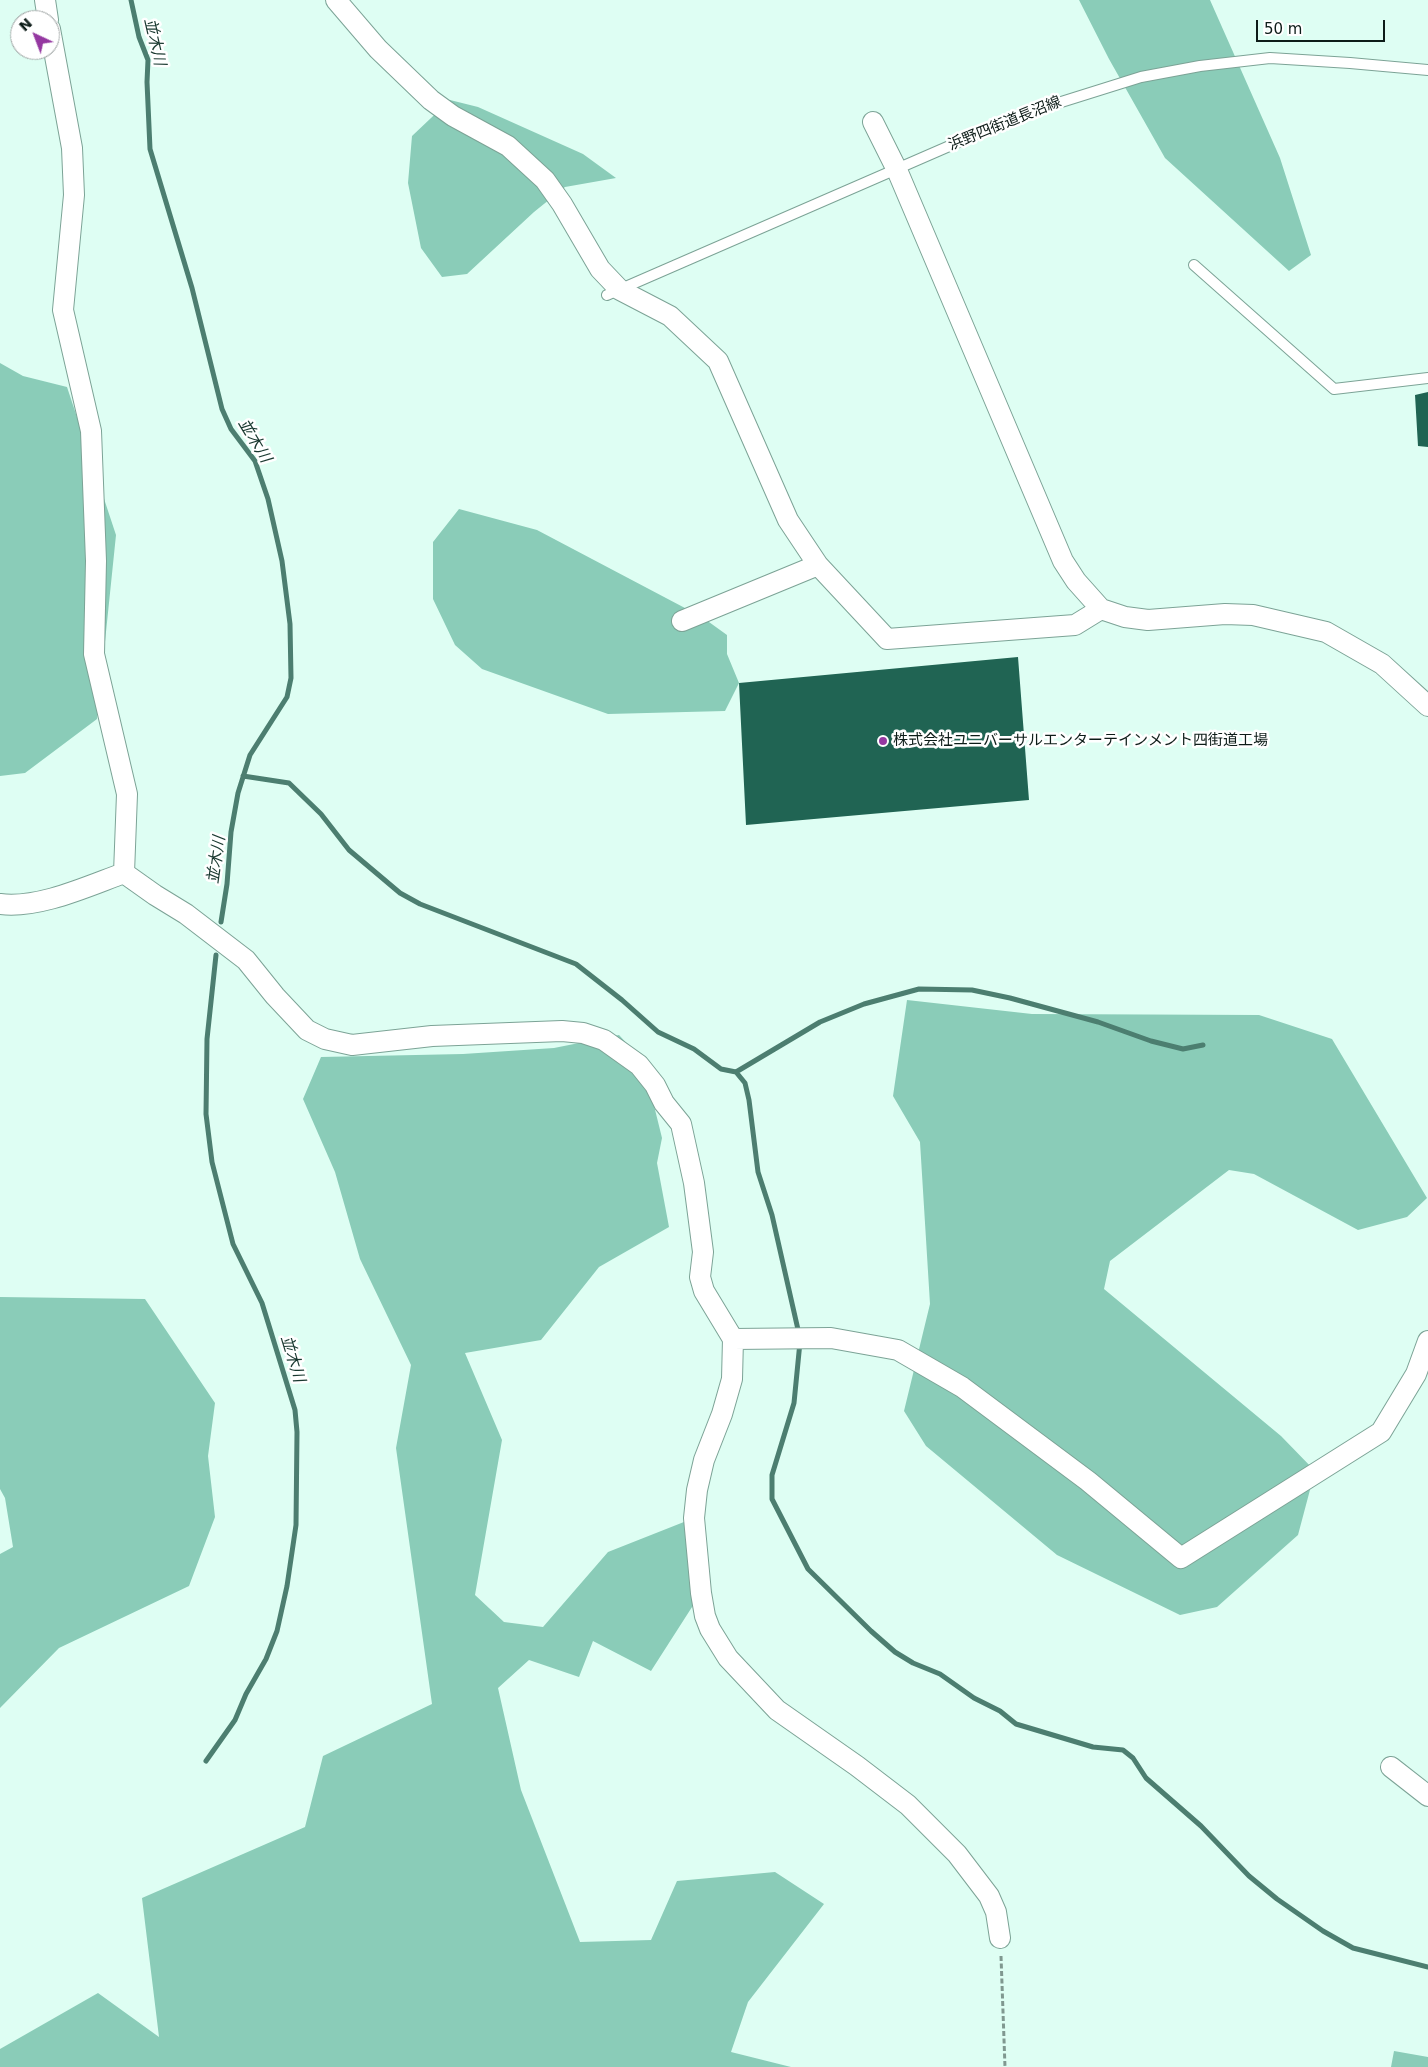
<!DOCTYPE html>
<meta charset="utf-8">
<style>
body{margin:0}
#map{position:relative;width:1428px;height:2067px;overflow:hidden;background:#defef3;font-family:"DejaVu Sans",sans-serif}
canvas{display:block}
.north{position:absolute;left:10px;top:10px;width:50px;height:50px;box-sizing:border-box;background:#fff;border:1px solid #9ea4a3;border-radius:50%;rotate:317deg;font-size:14px;font-weight:700;line-height:20px;text-align:center;color:#0d1c18}
.north::after{content:'';display:block;margin:auto;width:18px;height:22px;background:#9538a1;clip-path:polygon(50% 0,100% 100%,50% 72%,0 100%)}
.scale{position:absolute;left:1256px;top:20px;width:129px;height:22px;box-sizing:border-box;border:2px solid #0d1c18;border-top:0;padding-left:6px;font-size:15px;line-height:18px;white-space:nowrap;color:#0d1c18;-webkit-text-stroke:4px #fff;paint-order:stroke}
</style>
<div id="map">
<canvas width="1428" height="2067"></canvas>
<div class="north">N</div>
<div class="scale">50 m</div>
</div>
<script>
const context = document.querySelector('canvas').getContext('2d');
context.lineJoin = 'round';
function fill(path, color) {
  context.fillStyle = color;
  context.fill(path, 'evenodd');
}
function stroke(path, color, width, dash) {
  context.strokeStyle = color;
  context.lineWidth = width;
  context.lineCap = dash ? 'butt' : 'round';
  context.setLineDash(dash || []);
  context.stroke(path);
}
function write(font, color, halo, rows, align = 'center') {
  context.font = font + ' "DejaVu Sans","Noto Sans JP",sans-serif';
  context.lineWidth = 5;
  context.setLineDash([]);
  context.textBaseline = 'middle';
  context.strokeStyle = halo;
  context.fillStyle = color;
  for (const [text, x, y, turn = 0] of rows) {
    context.save();
    context.translate(x, y);
    context.rotate((+turn || 0) * Math.PI / 180);
    context.textAlign = isNaN(turn) ? turn : align;
    if (halo) context.strokeText(text, 0, 0);
    context.fillText(text, 0, 0);
    context.restore();
  }
}
fill(new Path2D(`
 M 1079,0 L 1210,0 L 1280,158 L 1311,255 L 1289,271 L 1165,158 L 1109,59 Z
 M 450,100 L 478,107 L 583,154 L 616,178 L 565,187 L 534,212 L 467,274 L 442,277 L 421,248 L 408,183 L 412,136 Z
 M 0,363 L 23,376 L 67,387 L 116,535 L 97,719 L 25,773 L 0,776 Z
 M 459,509 L 537,530 L 702,617 L 727,635 L 727,654 L 739,683 L 725,711 L 608,714 L 482,669 L 455,645 L 433,599 L 433,542 Z
 M 907,1000 L 1032,1014 L 1259,1015 L 1332,1039 L 1427,1198 L 1407,1217 L 1358,1230 L 1254,1174 L 1229,1170 L 1110,1261 L 1104,1289 L 1281,1436 L 1315,1471 L 1298,1535 L 1217,1607 L 1180,1615 L 1057,1555 L 926,1446 L 904,1411 L 930,1304 L 920,1142 L 893,1096 Z
 M 619,1035 L 643,1061 L 662,1138 L 657,1163 L 669,1227 L 599,1267 L 541,1340 L 465,1353 L 502,1440 L 475,1595 L 504,1622 L 543,1627 L 608,1552 L 694,1518 L 701,1593 L 651,1671 L 593,1641 L 579,1677 L 529,1660 L 498,1688 L 521,1790 L 580,1942 L 651,1940 L 677,1881 L 775,1872 L 824,1904 L 748,2002 L 731,2052 L 791,2067 L 0,2067 L 0,2049 L 98,1993 L 159,2037 L 142,1898 L 305,1827 L 323,1756 L 432,1704 L 396,1448 L 411,1365 L 360,1259 L 335,1172 L 303,1099 L 321,1057 L 463,1054 L 554,1048 Z
 M 0,1297 L 145,1299 L 215,1403 L 208,1456 L 215,1517 L 189,1586 L 59,1648 L 0,1708 L 0,1554 L 13,1547 L 5,1498 L 0,1489 Z
 M 1394,2051 L 1428,2057 L 1428,2067 L 1391,2067 Z`), '#8accb8');
stroke(new Path2D(`
 M 131,0 L 139,37 L 148,60 L 147,82 L 150,149 L 192,288 L 222,409 L 231,429 L 255,461 L 268,499 L 282,561 L 290,624 L 291,678 L 287,697 L 250,755 L 238,793 L 231,832 L 227,884 L 221,922
 M 243,776 L 289,783 L 321,814 L 349,850 L 400,893 L 420,904 L 576,964 L 622,1000 L 658,1032 L 694,1049 L 721,1069 L 736,1072 L 820,1022 L 864,1004 L 919,989 L 972,990 L 1010,998 L 1098,1022 L 1151,1041 L 1183,1049 L 1203,1045
 M 736,1072 L 745,1083 L 749,1100 L 758,1172 L 772,1215 L 799,1334
 M 800,1342 L 794,1403 L 772,1475 L 772,1499 L 808,1569 L 871,1631 L 895,1652 L 913,1663 L 940,1674 L 974,1698 L 1000,1711 L 1016,1724 L 1093,1747 L 1123,1750 L 1133,1758 L 1146,1778 L 1201,1826 L 1249,1876 L 1277,1899 L 1323,1931 L 1353,1948 L 1428,1967
 M 206,1761 L 235,1720 L 246,1694 L 266,1659 L 277,1631 L 287,1586 L 296,1525 L 297,1432 L 295,1410 L 262,1303 L 233,1244 L 212,1162 L 206,1114 L 207,1039 L 216,955`), '#4c7e70', 5);
fill(new Path2D(`
 M 1428,392 L 1428,447 L 1418,446 L 1415,395 Z
 M 1018,657 L 1029,800 L 746,825 L 739,683 Z`), '#206453');
const service = new Path2D(`
 M 1194,265 L 1334,389 L 1428,378
 M 607,295 L 1023,114 L 1141,77 L 1200,66 L 1270,58 L 1350,63 L 1428,70`);
const minor = new Path2D(`
 M 45,0 L 48,20
 M 336,0 L 378,49 L 431,100 L 453,116 L 508,146 L 545,180 L 562,204 L 600,269 L 620,290 L 670,316 L 718,361 L 788,520 L 818,565 L 887,639 L 1075,625 L 1101,609
 M 50,29 L 72,148 L 74,195 L 63,310 L 91,431 L 96,561 L 94,654 L 127,794 L 124,873
 M 873,122 L 897,170 L 1063,561 L 1076,581 L 1101,609 L 1125,617 L 1148,620 L 1225,614 L 1253,615 L 1326,632 L 1382,664 L 1428,706
 M 682,621 L 818,565
 M 124,873 L 155,895 L 186,914 L 246,960 L 275,996 L 307,1030 L 325,1039 L 352,1045 L 432,1036 L 562,1031 L 583,1033 L 604,1040 L 639,1065 L 655,1085 L 664,1103 L 681,1124 L 694,1183 L 703,1252 L 700,1277 L 704,1291 L 733,1339 L 732,1379 L 722,1414 L 704,1460 L 697,1490 L 694,1518 L 701,1593 L 705,1616 L 710,1629 L 728,1658 L 777,1710 L 857,1766 L 908,1805 L 957,1854 L 989,1896 L 996,1912 L 1000,1938
 M 0,904 C 39,909 88,886 124,873
 M 733,1339 L 831,1338 L 898,1350 L 962,1387 L 1088,1481 L 1181,1558 L 1381,1432 L 1416,1374 L 1428,1341
 M 1391,1767 L 1428,1796`);
stroke(service, '#7ca396', 12);
stroke(minor, '#7ca396', 22);
stroke(new Path2D(`
 M 1001,1956 L 1005,2067`), '#809890', 3, [5, 2.5]);
stroke(service, '#fff', 10);
stroke(minor, '#fff', 20);
for (const [x, y, r, color] of [
 [883,741,5,"#9538a1"]
]) {
  const dot = new Path2D();
  dot.arc(x, y, r, 0, 2 * Math.PI);
  context.fillStyle = color;
  context.fill(dot);
  stroke(dot, '#fff', 2);
}
write('15px', '#0d1c18', '#fff', [
 ["浜野四街道長沼線",1005,124,-22]
]);
write('15px', '#0d1c18', '#fff', [
 ["株式会社ユニバーサルエンターテインメント四街道工場",893,741]
], 'left');
write('italic 16px', '#18382f', '#fff', [
 ["並木川",154,42,77],
 ["並木川",254,441,59],
 ["並木川",217,860,-82],
 ["並木川",292,1359,73]
]);
</script>
